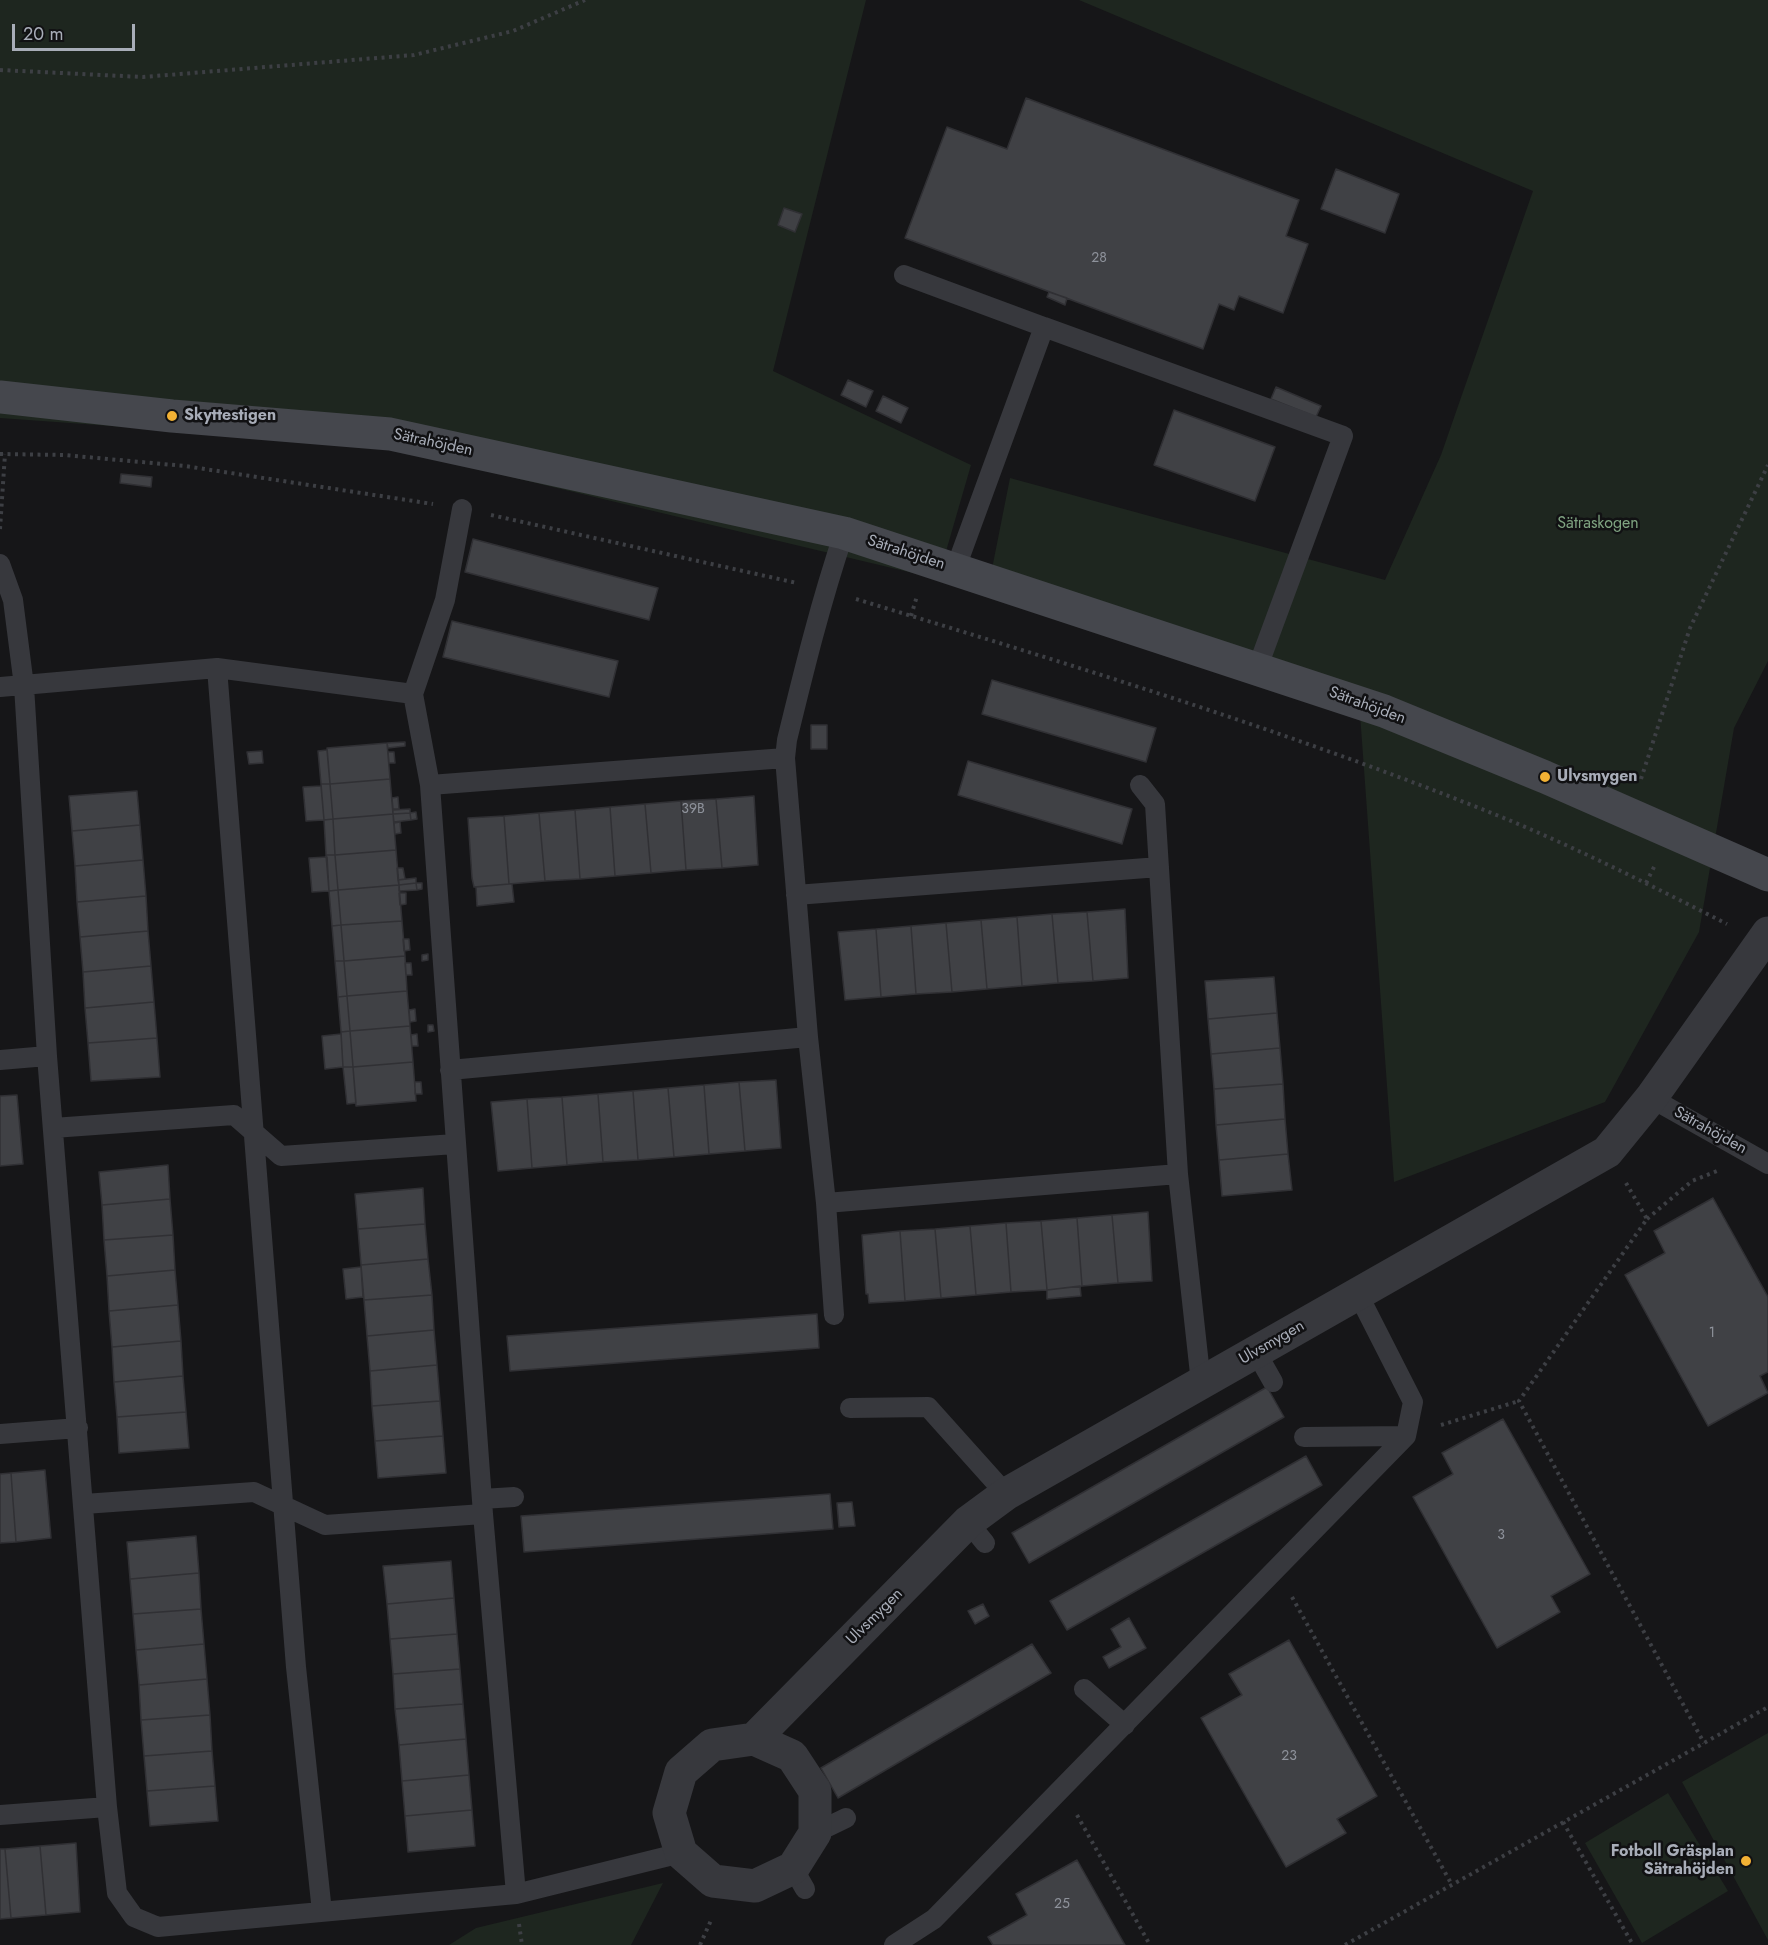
<!DOCTYPE html>
<meta charset="utf-8">
<style>
body{margin:0}
#map{position:relative;width:1768px;height:1945px;overflow:hidden;background:#161618;font-family:Jost,sans-serif}
canvas{display:block}
.scale{position:absolute;left:12px;top:24px;width:123px;height:27px;box-sizing:border-box;border:3px solid #a8adb8;border-top:0;padding-left:8px;font-size:18px;line-height:21px;white-space:nowrap;color:#a8adb8;-webkit-text-stroke:4px #111113;paint-order:stroke}
</style>
<div id="map">
<canvas width="1768" height="1945"></canvas>
<div class="scale">20 m</div>
</div>
<script>
const context = document.querySelector('canvas').getContext('2d');
context.lineJoin = 'round';
function fill(path, color) {
  context.fillStyle = color;
  context.fill(path, 'evenodd');
}
function stroke(path, color, width, dash) {
  context.strokeStyle = color;
  context.lineWidth = width;
  context.lineCap = dash ? 'butt' : 'round';
  context.setLineDash(dash || []);
  context.stroke(path);
}
function write(font, color, halo, rows, align = 'center') {
  context.font = font + ' Jost,sans-serif';
  context.lineWidth = 5;
  context.setLineDash([]);
  context.textBaseline = 'middle';
  context.strokeStyle = halo;
  context.fillStyle = color;
  for (const [text, x, y, turn = 0] of rows) {
    context.save();
    context.translate(x, y);
    context.rotate((+turn || 0) * Math.PI / 180);
    context.textAlign = isNaN(turn) ? turn : align;
    if (halo) context.strokeText(text, 0, 0);
    context.fillText(text, 0, 0);
    context.restore();
  }
}
fill(new Path2D(`
 M 0,0 L 866,0 L 773,371 L 971,465 L 938,579 L 377,445 L 0,418 Z
 M 1079,0 L 1768,0 L 1768,661 L 1734,728 L 1699,932 L 1605,1102 L 1394,1182 L 1360,714 L 987,594 L 1010,478 L 1385,580 L 1441,455 L 1533,191 Z
 M 1768,1733 L 1768,1940 L 1682,1782 Z
 M 1668,1793 L 1728,1891 L 1642,1943 L 1585,1843 Z
 M 663,1883 L 631,1945 L 449,1945 L 476,1928 Z`), '#1e261f');
const building = new Path2D(`
 M 1026,98 L 1299,200 L 1286,236 L 1308,244 L 1283,313 L 1239,296 L 1234,310 L 1219,304 L 1203,349 L 905,238 L 947,127 L 1007,149 Z
 M 1336,169 L 1399,194 L 1385,233 L 1321,209 Z
 M 784,208 L 802,214 L 795,232 L 778,225 Z
 M 1049,292 L 1067,298 L 1065,305 L 1047,297 Z
 M 848,380 L 873,391 L 866,407 L 841,395 Z
 M 1276,387 L 1321,406 L 1316,417 L 1271,399 Z
 M 883,396 L 908,408 L 901,423 L 876,411 Z
 M 1174,410 L 1275,447 L 1255,501 L 1154,465 Z
 M 121,474 L 152,477 L 151,487 L 120,483 Z
 M 473,539 L 658,588 L 649,620 L 465,572 Z
 M 452,621 L 618,661 L 609,697 L 443,657 Z
 M 992,680 L 1156,728 L 1146,762 L 982,714 Z
 M 811,725 L 827,725 L 827,749 L 811,749 Z
 M 405,742 L 405,746 L 388,748 L 387,743 Z
 M 387,743 L 390,779 L 330,784 L 327,748 Z
 M 327,750 L 330,784 L 321,784 L 318,751 Z
 M 262,751 L 263,763 L 249,764 L 247,752 Z
 M 388,752 L 394,752 L 395,763 L 389,763 Z
 M 968,761 L 1132,809 L 1122,844 L 958,795 Z
 M 390,779 L 393,814 L 333,819 L 330,784 Z
 M 321,784 L 330,784 L 333,819 L 324,820 Z
 M 321,786 L 324,820 L 306,821 L 303,787 Z
 M 137,791 L 140,825 L 72,831 L 69,796 Z
 M 754,796 L 758,865 L 722,868 L 716,799 Z
 M 398,797 L 399,809 L 393,809 L 392,798 Z
 M 716,799 L 722,868 L 686,870 L 681,801 Z
 M 681,801 L 686,870 L 651,873 L 645,804 Z
 M 645,804 L 651,873 L 615,876 L 610,807 Z
 M 610,807 L 615,876 L 580,879 L 575,810 Z
 M 410,809 L 410,813 L 393,814 L 393,810 Z
 M 575,810 L 580,879 L 545,881 L 539,813 Z
 M 416,812 L 417,819 L 411,820 L 410,813 Z
 M 410,813 L 411,820 L 394,822 L 393,814 Z
 M 539,813 L 545,881 L 509,884 L 504,816 Z
 M 393,814 L 396,850 L 335,855 L 333,819 Z
 M 504,816 L 509,884 L 474,887 L 472,878 L 468,818 Z
 M 333,819 L 335,855 L 326,855 L 324,820 Z
 M 400,822 L 401,833 L 395,834 L 394,823 Z
 M 140,825 L 143,860 L 75,866 L 72,831 Z
 M 396,850 L 399,885 L 338,890 L 335,855 Z
 M 326,855 L 335,855 L 338,890 L 329,891 Z
 M 327,857 L 329,891 L 312,892 L 309,858 Z
 M 143,860 L 146,896 L 77,902 L 75,866 Z
 M 397,868 L 403,868 L 405,879 L 398,880 Z
 M 416,878 L 416,883 L 399,885 L 398,880 Z
 M 416,883 L 422,883 L 422,889 L 417,890 Z
 M 416,883 L 417,890 L 399,891 L 399,885 Z
 M 509,884 L 512,884 L 514,902 L 477,906 L 476,887 Z
 M 399,885 L 402,921 L 341,925 L 338,890 Z
 M 338,890 L 341,925 L 332,926 L 329,891 Z
 M 399,893 L 406,893 L 406,904 L 400,905 Z
 M 146,896 L 148,931 L 80,937 L 77,902 Z
 M 1125,909 L 1128,978 L 1093,981 L 1087,912 Z
 M 1087,912 L 1093,981 L 1058,983 L 1052,914 Z
 M 1052,914 L 1058,983 L 1022,986 L 1017,917 Z
 M 1017,917 L 1022,986 L 987,989 L 981,920 Z
 M 981,920 L 987,989 L 952,992 L 946,923 Z
 M 402,921 L 405,956 L 344,961 L 341,925 Z
 M 946,923 L 952,992 L 916,994 L 911,926 Z
 M 341,925 L 344,961 L 335,961 L 332,926 Z
 M 911,926 L 916,994 L 881,997 L 876,929 Z
 M 876,929 L 881,997 L 845,1000 L 838,932 Z
 M 148,931 L 151,966 L 83,972 L 80,937 Z
 M 403,939 L 409,939 L 410,950 L 404,951 Z
 M 428,954 L 428,960 L 422,961 L 422,955 Z
 M 405,956 L 407,991 L 347,996 L 344,961 Z
 M 335,961 L 344,961 L 347,996 L 338,997 Z
 M 405,963 L 411,963 L 412,975 L 406,975 Z
 M 151,966 L 154,1002 L 85,1008 L 83,972 Z
 M 1274,977 L 1277,1013 L 1208,1019 L 1205,981 Z
 M 407,991 L 410,1026 L 350,1031 L 347,996 Z
 M 347,996 L 350,1031 L 341,1032 L 338,997 Z
 M 154,1002 L 157,1038 L 88,1043 L 85,1008 Z
 M 415,1009 L 416,1021 L 410,1022 L 409,1010 Z
 M 1277,1013 L 1280,1048 L 1211,1054 L 1208,1019 Z
 M 428,1025 L 433,1025 L 434,1031 L 428,1032 Z
 M 410,1026 L 413,1062 L 353,1067 L 350,1031 Z
 M 350,1031 L 353,1067 L 343,1067 L 341,1032 Z
 M 341,1034 L 343,1067 L 325,1069 L 322,1036 Z
 M 417,1034 L 418,1046 L 412,1046 L 411,1035 Z
 M 157,1038 L 160,1077 L 91,1081 L 88,1043 Z
 M 1280,1048 L 1283,1084 L 1214,1089 L 1211,1054 Z
 M 413,1062 L 416,1101 L 356,1106 L 353,1067 Z
 M 343,1067 L 353,1067 L 356,1103 L 347,1104 Z
 M 776,1080 L 781,1148 L 745,1151 L 739,1082 Z
 M 415,1082 L 421,1082 L 422,1094 L 415,1094 Z
 M 739,1082 L 745,1151 L 709,1154 L 704,1085 Z
 M 1283,1084 L 1285,1119 L 1216,1125 L 1214,1089 Z
 M 704,1085 L 709,1154 L 674,1157 L 668,1088 Z
 M 668,1088 L 674,1157 L 638,1160 L 633,1091 Z
 M 633,1091 L 638,1160 L 603,1162 L 598,1094 Z
 M 598,1094 L 603,1162 L 567,1165 L 562,1097 Z
 M 17,1095 L 23,1164 L 0,1166 L 0,1096 Z
 M 562,1097 L 567,1165 L 532,1168 L 527,1099 Z
 M 527,1099 L 532,1168 L 498,1171 L 491,1102 Z
 M 1285,1119 L 1288,1154 L 1219,1160 L 1216,1125 Z
 M 1288,1154 L 1292,1190 L 1222,1196 L 1219,1160 Z
 M 168,1165 L 170,1199 L 102,1205 L 99,1172 Z
 M 423,1188 L 425,1224 L 358,1229 L 355,1194 Z
 M 1713,1198 L 1768,1297 L 1768,1372 L 1760,1376 L 1768,1393 L 1708,1426 L 1625,1275 L 1665,1253 L 1654,1231 Z
 M 170,1199 L 173,1235 L 104,1240 L 102,1205 Z
 M 1148,1212 L 1152,1281 L 1118,1283 L 1112,1215 Z
 M 1112,1215 L 1118,1283 L 1082,1286 L 1077,1218 Z
 M 1077,1218 L 1082,1286 L 1047,1290 L 1041,1221 Z
 M 1041,1221 L 1047,1290 L 1011,1292 L 1006,1223 Z
 M 1006,1223 L 1011,1292 L 976,1295 L 970,1226 Z
 M 425,1224 L 428,1259 L 361,1265 L 358,1229 Z
 M 970,1226 L 976,1295 L 941,1298 L 935,1229 Z
 M 935,1229 L 941,1298 L 905,1301 L 900,1231 Z
 M 900,1231 L 905,1301 L 869,1303 L 868,1294 L 866,1294 L 862,1235 Z
 M 173,1235 L 175,1270 L 107,1276 L 104,1240 Z
 M 428,1259 L 432,1295 L 364,1300 L 361,1265 Z
 M 361,1267 L 363,1297 L 346,1299 L 343,1269 Z
 M 175,1270 L 178,1305 L 109,1311 L 107,1276 Z
 M 1080,1286 L 1081,1296 L 1047,1299 L 1047,1290 Z
 M 432,1295 L 434,1330 L 367,1336 L 364,1300 Z
 M 178,1305 L 181,1341 L 112,1347 L 109,1311 Z
 M 817,1314 L 819,1348 L 510,1371 L 507,1336 Z
 M 434,1330 L 437,1365 L 370,1371 L 367,1336 Z
 M 181,1341 L 183,1376 L 114,1382 L 112,1347 Z
 M 437,1365 L 440,1401 L 372,1406 L 370,1371 Z
 M 183,1376 L 186,1412 L 117,1417 L 114,1382 Z
 M 1267,1387 L 1284,1417 L 1029,1563 L 1012,1533 Z
 M 440,1401 L 443,1436 L 375,1441 L 372,1406 Z
 M 186,1412 L 189,1448 L 119,1453 L 117,1417 Z
 M 1503,1419 L 1590,1574 L 1551,1596 L 1560,1612 L 1497,1648 L 1413,1497 L 1453,1474 L 1442,1453 Z
 M 443,1436 L 446,1473 L 378,1478 L 375,1441 Z
 M 1306,1456 L 1322,1485 L 1067,1630 L 1050,1601 Z
 M 45,1470 L 51,1538 L 16,1542 L 11,1473 Z
 M 11,1473 L 16,1542 L 0,1543 L 0,1474 Z
 M 830,1494 L 833,1529 L 524,1552 L 521,1516 Z
 M 852,1502 L 855,1526 L 839,1527 L 837,1503 Z
 M 196,1536 L 199,1573 L 130,1579 L 127,1542 Z
 M 451,1561 L 454,1598 L 387,1604 L 383,1566 Z
 M 199,1573 L 201,1609 L 133,1614 L 130,1579 Z
 M 454,1598 L 457,1634 L 390,1639 L 387,1604 Z
 M 983,1604 L 989,1616 L 975,1624 L 968,1611 Z
 M 201,1609 L 204,1644 L 136,1650 L 133,1614 Z
 M 1129,1618 L 1146,1648 L 1109,1668 L 1103,1657 L 1121,1647 L 1111,1629 Z
 M 457,1634 L 460,1669 L 393,1674 L 390,1639 Z
 M 1289,1640 L 1377,1796 L 1337,1819 L 1346,1833 L 1286,1867 L 1201,1718 L 1242,1695 L 1229,1674 Z
 M 204,1644 L 207,1679 L 139,1685 L 136,1650 Z
 M 1032,1644 L 1051,1673 L 838,1798 L 821,1768 Z
 M 460,1669 L 463,1704 L 395,1709 L 393,1674 Z
 M 207,1679 L 210,1715 L 141,1720 L 139,1685 Z
 M 463,1704 L 466,1739 L 399,1745 L 395,1709 Z
 M 210,1715 L 212,1751 L 144,1756 L 141,1720 Z
 M 466,1739 L 469,1775 L 402,1781 L 399,1745 Z
 M 212,1751 L 215,1786 L 147,1791 L 144,1756 Z
 M 469,1775 L 472,1810 L 405,1816 L 402,1781 Z
 M 215,1786 L 218,1821 L 150,1826 L 147,1791 Z
 M 472,1810 L 475,1846 L 408,1852 L 405,1816 Z
 M 76,1843 L 80,1912 L 46,1915 L 40,1846 Z
 M 40,1846 L 46,1915 L 11,1918 L 5,1849 Z
 M 0,1849 L 5,1849 L 11,1918 L 0,1919 Z
 M 1077,1860 L 1125,1945 L 993,1945 L 988,1937 L 1027,1915 L 1016,1894 Z`);
fill(building, '#404145');
stroke(building, '#303034', 1.5);
stroke(new Path2D(`
 M 0,70 L 143,77 L 414,55 L 513,31 L 585,0
 M 0,454 L 64,455 L 185,466 L 433,504
 M 491,515 L 797,583
 M 0,529 L 5,454
 M 856,599 C 1072,665 1289,731 1499,816 C 1577,848 1652,886 1727,924
 M 911,616 L 917,596
 M 1641,779 L 1690,628 L 1768,465
 M 1646,883 L 1655,865
 M 1626,1183 L 1647,1219 L 1519,1401 L 1704,1743
 M 1647,1219 L 1692,1181 L 1717,1171
 M 1441,1425 L 1519,1401
 M 1292,1597 L 1452,1885
 M 1077,1815 L 1150,1945
 M 1563,1822 L 1633,1945
 M 519,1924 L 522,1945
 M 700,1945 L 712,1918
 M 1345,1945 L 1768,1707`), '#3d3f44', 4, [3, 4.5]);
stroke(new Path2D(`
 M 904,275 L 1044,327
 M 0,564 L 13,600 L 24,686 L 47,1056 L 107,1807
 M 955,570 L 1044,327 L 1343,436 L 1257,669
 M 217,668 L 296,1667 L 322,1912
 M 0,687 L 217,668 L 413,694
 M 430,785 L 785,758
 M 1140,785 L 1155,804 L 1178,1174 L 1201,1383
 M 796,895 L 1159,867
 M 0,1060 L 47,1056
 M 450,1070 L 808,1037
 M 1651,1098 L 1768,1164
 M 53,1128 L 234,1115 L 281,1156 L 455,1144
 M 826,1203 L 1178,1174
 M 834,1315 L 826,1203 L 808,1037 L 785,758 L 787,740 C 804,670 821,601 844,533
 M 1256,1352 L 1273,1382
 M 850,1408 L 928,1407 L 1006,1494
 M 0,1434 L 78,1428
 M 1304,1437 L 1406,1436
 M 482,1499 L 514,1497
 M 84,1504 L 254,1492 L 325,1525 L 483,1514
 M 968,1522 L 985,1543
 M 1084,1689 L 1125,1725
 M 0,1815 L 107,1807 L 117,1893 L 134,1917 L 158,1927 L 516,1894 L 483,1514 L 430,785 L 413,694 L 445,600 L 462,509
 M 815,1833 L 846,1818
 M 793,1868 L 805,1889
 M 516,1894 L 681,1853
 M 894,1945 L 934,1919 L 1406,1436 L 1413,1402 L 1358,1294`), '#37383d', 20);
stroke(new Path2D(`
 M 754,1739 L 792,1756 L 815,1791 L 815,1833 L 793,1868 L 755,1886 L 713,1881 L 681,1853 L 669,1813 L 681,1772 L 712,1745 L 754,1739 L 968,1522 L 1006,1494 L 1607,1152 L 1651,1098 L 1768,933`), '#37383d', 33);
stroke(new Path2D(`
 M 0,397 L 172,416 L 390,434 L 844,533 L 1384,711 L 1545,777 L 1768,875`), '#45474d', 33);
for (const [x, y, r, color] of [
 [172,416,6,"#f2b134"],
 [1545,777,6,"#f2b134"],
 [1746,1861,6,"#f2b134"]
]) {
  const dot = new Path2D();
  dot.arc(x, y, r, 0, 2 * Math.PI);
  context.fillStyle = color;
  context.fill(dot);
  stroke(dot, '#111113', 2);
}
write('14px', '#8e929b', null, [
 ["28",1099,259],
 ["39B",693,810],
 ["1",1712,1334],
 ["3",1501,1536],
 ["23",1289,1757],
 ["25",1062,1905]
]);
write('bold 16px', '#a8adb8', '#111113', [
 ["Skyttestigen",184,416],
 ["Ulvsmygen",1557,777],
 ["Fotboll Gräsplan",1734,1852,"right"],
 ["Sätrahöjden",1734,1870,"right"]
], 'left');
write('16px', '#a8adb8', '#111113', [
 ["Sätrahöjden",433,443,12],
 ["Sätrahöjden",906,553,18],
 ["Sätrahöjden",1367,706,20],
 ["Sätrahöjden",1710,1131,29],
 ["Ulvsmygen",1272,1343,-30],
 ["Ulvsmygen",875,1617,-45]
]);
write('16px', '#7fa381', '#111113', [
 ["Sätraskogen",1598,524]
]);
</script>
